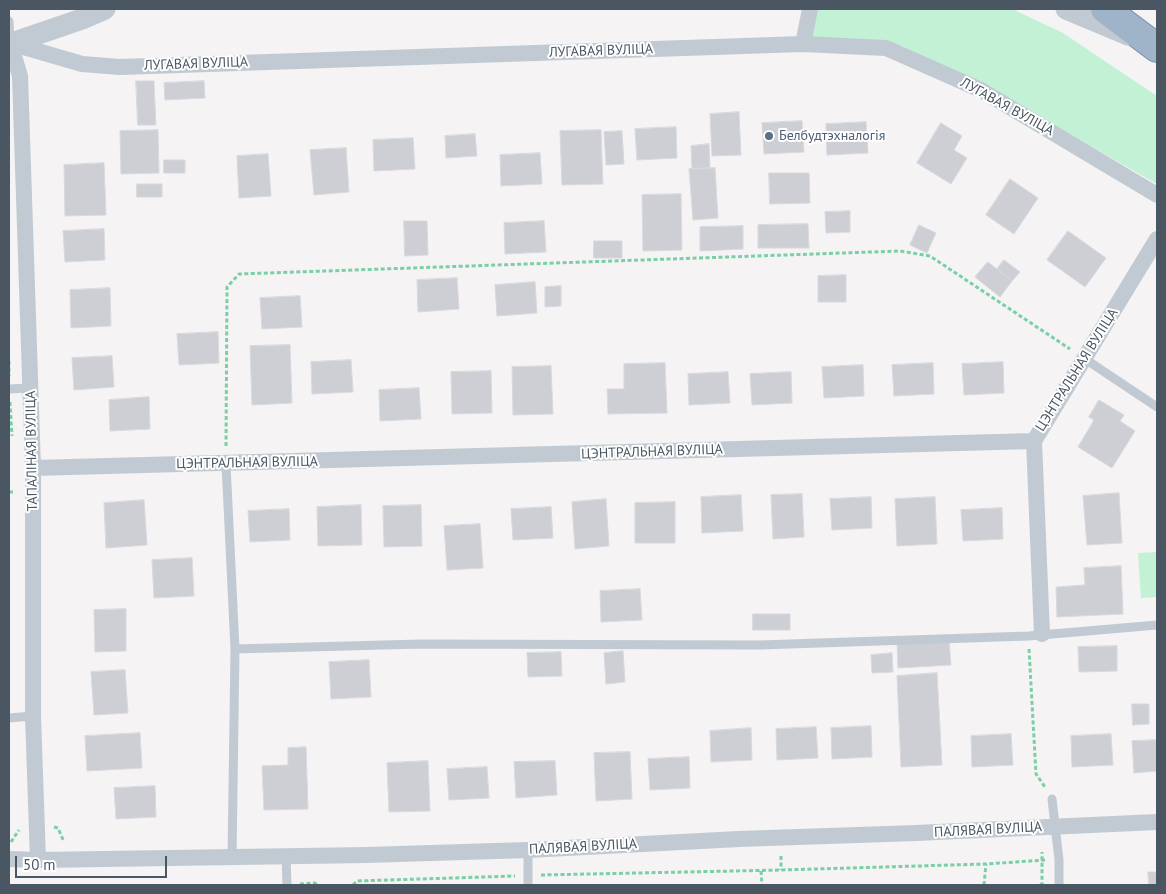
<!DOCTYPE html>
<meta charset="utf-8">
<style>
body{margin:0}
#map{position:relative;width:1166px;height:894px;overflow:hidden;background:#f5f3f3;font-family:"PT Sans",sans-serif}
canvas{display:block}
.frame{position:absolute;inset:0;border:10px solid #4a5661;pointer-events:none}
.scale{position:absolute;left:15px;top:856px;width:152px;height:22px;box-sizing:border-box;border:2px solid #4a5661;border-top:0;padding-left:6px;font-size:15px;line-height:18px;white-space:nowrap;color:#4a5661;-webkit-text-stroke:4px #fff;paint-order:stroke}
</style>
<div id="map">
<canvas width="1166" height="894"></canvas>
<div class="frame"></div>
<div class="scale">50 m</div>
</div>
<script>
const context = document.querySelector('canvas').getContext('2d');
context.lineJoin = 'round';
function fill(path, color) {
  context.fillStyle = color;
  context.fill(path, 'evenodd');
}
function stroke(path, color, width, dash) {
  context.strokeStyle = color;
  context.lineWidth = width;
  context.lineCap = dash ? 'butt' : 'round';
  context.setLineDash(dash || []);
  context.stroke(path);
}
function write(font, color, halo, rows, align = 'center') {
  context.font = font + ' "PT Sans",sans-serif';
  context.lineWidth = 4;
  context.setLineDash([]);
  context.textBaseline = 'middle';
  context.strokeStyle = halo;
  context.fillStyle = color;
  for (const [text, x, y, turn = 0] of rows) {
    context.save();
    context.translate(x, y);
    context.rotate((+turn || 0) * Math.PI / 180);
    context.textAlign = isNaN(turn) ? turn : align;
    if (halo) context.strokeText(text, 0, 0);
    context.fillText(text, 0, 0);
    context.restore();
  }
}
fill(new Path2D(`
 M 816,9 L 1012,9 L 1063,33 L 1157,96 L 1157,184 L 984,85 L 885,44 L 810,41 Z
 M 1157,552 L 1157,597 L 1141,598 L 1138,553 Z`), '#c3f1d5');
const building = new Path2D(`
 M 136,81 L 154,81 L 156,125 L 138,125 Z
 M 204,81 L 205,98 L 165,100 L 164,83 Z
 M 739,112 L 741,155 L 712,156 L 710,114 Z
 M 802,121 L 804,152 L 764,154 L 762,123 Z
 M 866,122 L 868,153 L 827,155 L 826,124 Z
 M 941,123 L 962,136 L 954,150 L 967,158 L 951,184 L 917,163 Z
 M 676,127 L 677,158 L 637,160 L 635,129 Z
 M 158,130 L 159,173 L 121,174 L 120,131 Z
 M 601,130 L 603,184 L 562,185 L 560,131 Z
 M 622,131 L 624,164 L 606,165 L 604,132 Z
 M 475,134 L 477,156 L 446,158 L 445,136 Z
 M 413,138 L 415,169 L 374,171 L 373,140 Z
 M 709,144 L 710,168 L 692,169 L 691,146 Z
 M 346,148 L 349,192 L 314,195 L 310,150 Z
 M 540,153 L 542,184 L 501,186 L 500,155 Z
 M 268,154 L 271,196 L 239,198 L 237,156 Z
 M 164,160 L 185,160 L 185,173 L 164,173 Z
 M 104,163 L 106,215 L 65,216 L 64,165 Z
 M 715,168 L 718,218 L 693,220 L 689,169 Z
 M 769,173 L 809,173 L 810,203 L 770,204 Z
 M 1010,179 L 1038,198 L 1014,234 L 986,215 Z
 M 137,184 L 162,184 L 162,197 L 137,197 Z
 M 681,194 L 682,250 L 643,251 L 642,195 Z
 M 850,211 L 850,232 L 826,233 L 825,212 Z
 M 404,221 L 427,221 L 428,255 L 405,256 Z
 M 544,221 L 546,252 L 505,254 L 504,223 Z
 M 808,224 L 809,248 L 758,248 L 758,225 Z
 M 919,225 L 936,233 L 927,253 L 910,245 Z
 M 743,226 L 743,249 L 700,251 L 700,227 Z
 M 104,229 L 105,260 L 65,262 L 63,231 Z
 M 1068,231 L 1106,258 L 1085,287 L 1047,260 Z
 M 594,241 L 622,241 L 622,258 L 594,258 Z
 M 1004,260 L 1020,272 L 1012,281 L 997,269 Z
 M 988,262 L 1012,281 L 1000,297 L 975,277 Z
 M 846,275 L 846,302 L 818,302 L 818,276 Z
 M 457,278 L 459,309 L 418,312 L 417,280 Z
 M 535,282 L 537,313 L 497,316 L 495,285 Z
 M 561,286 L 561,306 L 545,307 L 545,287 Z
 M 110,288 L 111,326 L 71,328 L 70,290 Z
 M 300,296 L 302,327 L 262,329 L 260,298 Z
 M 218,332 L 219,363 L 179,365 L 177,334 Z
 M 290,345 L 292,403 L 252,405 L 250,346 Z
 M 112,356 L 114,387 L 74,390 L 72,358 Z
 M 351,360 L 353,392 L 312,394 L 311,362 Z
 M 1003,362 L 1004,393 L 964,395 L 962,364 Z
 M 665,363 L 667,413 L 608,414 L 607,389 L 624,389 L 624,364 Z
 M 933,363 L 934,394 L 894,396 L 892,365 Z
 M 863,365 L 864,396 L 824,398 L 822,367 Z
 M 551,366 L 553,414 L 513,415 L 512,367 Z
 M 491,371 L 492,413 L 452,414 L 451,372 Z
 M 728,372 L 730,403 L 689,405 L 688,374 Z
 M 791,372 L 792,403 L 752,405 L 750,374 Z
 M 419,388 L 421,419 L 380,421 L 379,390 Z
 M 149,397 L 150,429 L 110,431 L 109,400 Z
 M 1099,400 L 1124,415 L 1120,421 L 1135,431 L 1112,468 L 1078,447 L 1094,420 L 1089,417 Z
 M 1119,493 L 1122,543 L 1087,545 L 1083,496 Z
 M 802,494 L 804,537 L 773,539 L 771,495 Z
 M 741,495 L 743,531 L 702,533 L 701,497 Z
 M 871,497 L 872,528 L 832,530 L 830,499 Z
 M 935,497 L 937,544 L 897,546 L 895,499 Z
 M 606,499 L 609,546 L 575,549 L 572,502 Z
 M 144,500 L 147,545 L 106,548 L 104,503 Z
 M 675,502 L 675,543 L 635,543 L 635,503 Z
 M 361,505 L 362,545 L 318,546 L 317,507 Z
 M 421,505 L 422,546 L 384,547 L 383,506 Z
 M 551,507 L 553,538 L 513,540 L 511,509 Z
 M 1002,508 L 1003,539 L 963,541 L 961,510 Z
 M 289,509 L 290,540 L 250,542 L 248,511 Z
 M 480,524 L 483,568 L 447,570 L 444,526 Z
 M 192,558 L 194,596 L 154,598 L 152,560 Z
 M 1121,566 L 1123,614 L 1057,617 L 1056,587 L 1085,585 L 1084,568 Z
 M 640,589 L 642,620 L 601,622 L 600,591 Z
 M 126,609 L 126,651 L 95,652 L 94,610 Z
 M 753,614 L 790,614 L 790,630 L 753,630 Z
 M 949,641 L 951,665 L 898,668 L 897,643 Z
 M 1117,646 L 1117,671 L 1079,672 L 1078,647 Z
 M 623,651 L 625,682 L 606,684 L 604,653 Z
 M 561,652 L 562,676 L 528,677 L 527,653 Z
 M 892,653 L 893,672 L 872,673 L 871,655 Z
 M 369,660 L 371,697 L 331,699 L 329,662 Z
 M 125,670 L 128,713 L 94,715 L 91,672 Z
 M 937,673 L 942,765 L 901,767 L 897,676 Z
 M 1132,704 L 1149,704 L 1149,724 L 1133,725 Z
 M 871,726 L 872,757 L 832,759 L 831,728 Z
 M 816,727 L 818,758 L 777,760 L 776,729 Z
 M 751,728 L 752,760 L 711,762 L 710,731 Z
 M 140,733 L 142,768 L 87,771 L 85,736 Z
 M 1011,734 L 1013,765 L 972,767 L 971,736 Z
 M 1111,734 L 1113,765 L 1072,767 L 1071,736 Z
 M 1157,740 L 1157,771 L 1134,773 L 1132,741 Z
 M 306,747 L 308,809 L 264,810 L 262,766 L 288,765 L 288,748 Z
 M 630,752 L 632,799 L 596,801 L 594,753 Z
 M 689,757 L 690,788 L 650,790 L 648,759 Z
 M 428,761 L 430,811 L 389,812 L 387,763 Z
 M 555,761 L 557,795 L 516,798 L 514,762 Z
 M 487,767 L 489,798 L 449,800 L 447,769 Z
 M 155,786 L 156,817 L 116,819 L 114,788 Z
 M 1148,872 L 1157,872 L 1157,885 L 1149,885 Z`);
fill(building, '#cdcfd5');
stroke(building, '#d7d9de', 1);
const trunk = new Path2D(`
 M 1105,9 L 1157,48`);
stroke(trunk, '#7690ad', 30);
stroke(new Path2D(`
 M 9,361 L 9,376
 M 10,402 L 12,436
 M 226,446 L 227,287 L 239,274 L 900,251 L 930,256 L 1070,349
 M 9,492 L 14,492
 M 1029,649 L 1036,774 L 1045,787
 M 54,827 L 58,828 L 64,842
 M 11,842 L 19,830
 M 781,856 L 781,870
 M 761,871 L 762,885
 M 541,875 L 781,870 L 986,864 L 1045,860
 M 300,884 L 315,883 L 317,885
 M 353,885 L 357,881 L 515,876
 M 984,885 L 986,864
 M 1040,885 L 1042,884 L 1042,852`), '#7ad0a6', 3, [4, 2.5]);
stroke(new Path2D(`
 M 9,21 L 10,43
 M 1085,359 L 1157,407
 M 9,389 L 30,388
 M 226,464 L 235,649 L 232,858
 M 235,649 L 421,644 L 760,645 L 1029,636 L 1157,625
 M 9,718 L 33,716
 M 1052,799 L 1059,860 L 1059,885
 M 286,857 L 287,885
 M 528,885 L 528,850`), '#c1cad2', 9);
stroke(new Path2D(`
 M 10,43 L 82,64 L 120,67 L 803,44 L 886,48 L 981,90 L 1157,195
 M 10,43 L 20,76 L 33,468 L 33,716 L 38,860
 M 803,44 L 810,9
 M 1034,441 L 1042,634
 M 33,468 L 1034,441 L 1157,239
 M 9,859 L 38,860 L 367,855 L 528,850 L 739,839 L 916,833 L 1157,822`), '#c1cad2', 16);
stroke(new Path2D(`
 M 1066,9 L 1128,35
 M 9,44 L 82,19 L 105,9`), '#c1cad2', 21);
stroke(trunk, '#9fb4c9', 28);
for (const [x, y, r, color] of [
 [769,136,5,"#5c6f8a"]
]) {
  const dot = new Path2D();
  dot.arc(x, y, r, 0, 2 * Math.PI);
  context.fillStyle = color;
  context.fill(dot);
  stroke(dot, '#fff', 2);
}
write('14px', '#4a5661', '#fff', [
 ["ЛУГАВАЯ ВУЛІЦА",601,51,-2],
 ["ЛУГАВАЯ ВУЛІЦА",196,64,-2],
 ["ЛУГАВАЯ ВУЛІЦА",1007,107,29],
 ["ЦЭНТРАЛЬНАЯ ВУЛІЦА",1077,370,-58],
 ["ТАПАЛІНАЯ ВУЛІЦА",32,451,-91],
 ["ЦЭНТРАЛЬНАЯ ВУЛІЦА",652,452,-2],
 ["ЦЭНТРАЛЬНАЯ ВУЛІЦА",247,463,-1],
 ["ПАЛЯВАЯ ВУЛІЦА",988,830,-3],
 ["ПАЛЯВАЯ ВУЛІЦА",583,847,-3]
]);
write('14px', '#4e5e75', '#fff', [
 ["Белбудтэхналогія",779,136]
], 'left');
</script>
